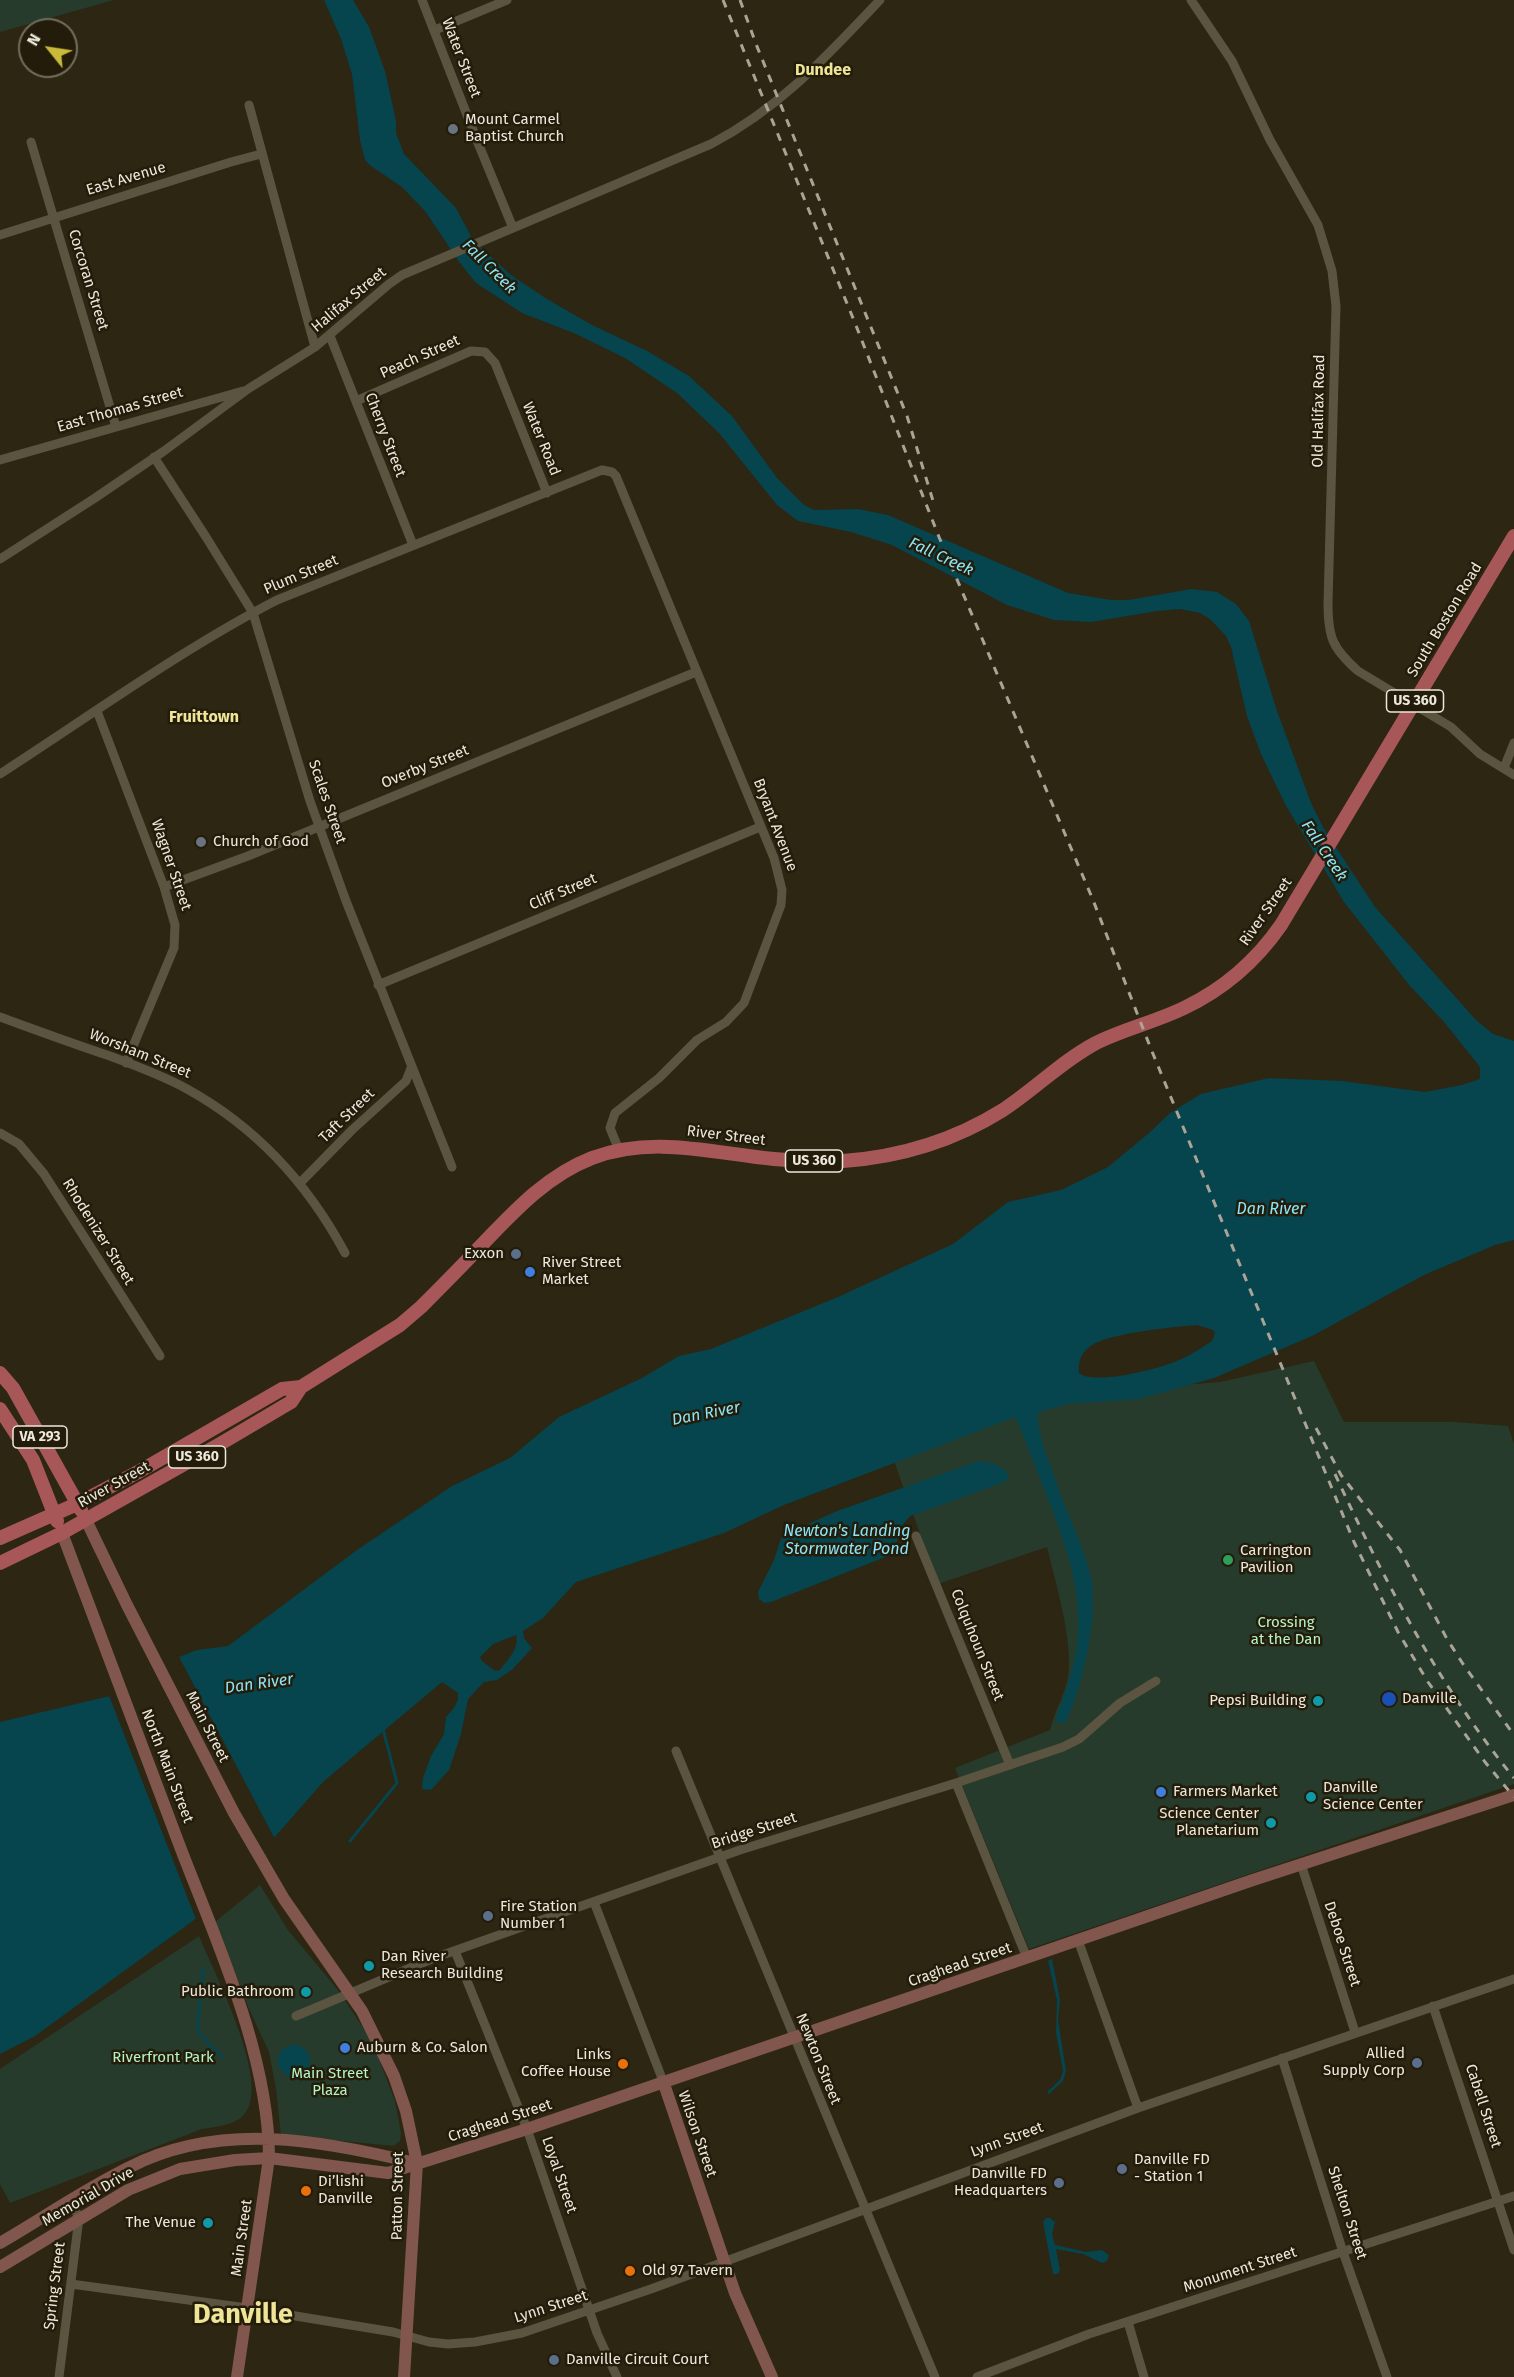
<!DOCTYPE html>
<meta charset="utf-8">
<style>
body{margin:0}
#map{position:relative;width:1514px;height:2377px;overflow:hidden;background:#2c2613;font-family:"Fira Sans",sans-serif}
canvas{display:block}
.north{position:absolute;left:18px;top:18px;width:60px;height:60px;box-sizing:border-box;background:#231c0a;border:2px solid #736e5e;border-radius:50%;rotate:300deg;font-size:16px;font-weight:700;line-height:24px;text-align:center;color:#ece8dc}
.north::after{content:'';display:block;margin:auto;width:21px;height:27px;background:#caba3a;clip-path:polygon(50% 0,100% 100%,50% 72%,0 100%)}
</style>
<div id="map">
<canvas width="1514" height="2377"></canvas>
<div class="north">N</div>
</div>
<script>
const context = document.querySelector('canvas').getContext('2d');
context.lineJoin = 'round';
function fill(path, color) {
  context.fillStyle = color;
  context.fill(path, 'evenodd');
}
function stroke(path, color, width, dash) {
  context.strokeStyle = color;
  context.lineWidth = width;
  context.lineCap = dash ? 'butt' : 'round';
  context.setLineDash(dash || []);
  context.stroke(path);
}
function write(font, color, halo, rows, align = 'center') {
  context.font = font + ' "Fira Sans",sans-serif';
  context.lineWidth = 5;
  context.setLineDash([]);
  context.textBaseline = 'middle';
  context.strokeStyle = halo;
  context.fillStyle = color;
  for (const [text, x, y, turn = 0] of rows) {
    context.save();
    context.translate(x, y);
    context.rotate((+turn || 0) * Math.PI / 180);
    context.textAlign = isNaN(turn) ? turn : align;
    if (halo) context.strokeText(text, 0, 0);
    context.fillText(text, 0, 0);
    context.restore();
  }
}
fill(new Path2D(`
 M 0,0 L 114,0 L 0,32 Z
 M 1314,1361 L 1344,1422 L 1454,1422 L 1508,1426 L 1514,1444 L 1514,1784 L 1029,1949 L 955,1768 L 1050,1730 C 1054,1712 1065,1695 1068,1677 C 1074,1644 1055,1580 1047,1547 L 938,1584 L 889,1447 L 1110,1391 L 1220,1382 Z
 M 260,1885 L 288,1930 L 338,1990 L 372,2041 L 395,2101 L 401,2133 L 400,2141 L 394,2146 L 281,2135 L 276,2089 L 269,2052 L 249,2009 L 215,1922 Z
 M 199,1936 C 214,1972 264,2069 249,2106 C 242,2125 220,2126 202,2129 L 10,2203 L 0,2184 L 0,2069 Z`), '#263b2b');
fill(new Path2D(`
 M 324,0 L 353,0 L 369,27 L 385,71 L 396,121 L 396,133 L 404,154 L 456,208 L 473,240 L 511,275 L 547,299 L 592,325 L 647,351 L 689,376 L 732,416 L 777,478 L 804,505 L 814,510 L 858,509 L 888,515 L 1068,593 L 1111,600 L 1129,600 L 1191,589 L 1217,592 L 1236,604 L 1249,621 L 1277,711 L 1311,803 L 1324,829 L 1375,907 L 1476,1020 L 1493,1034 L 1514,1041 L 1514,1240 L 1495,1245 L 1424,1275 L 1312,1336 L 1214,1378 L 1139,1399 L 1068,1404 L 1038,1412 C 1037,1436 1049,1459 1056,1482 C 1067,1514 1083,1544 1091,1577 C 1099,1616 1082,1688 1065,1724 L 1055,1720 C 1065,1692 1076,1665 1078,1636 C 1082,1580 1059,1527 1039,1476 C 1031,1457 1024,1435 1015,1417 L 784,1505 L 724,1533 L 576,1582 L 543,1618 L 523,1631 L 524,1638 L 532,1648 L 513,1669 L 497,1680 L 484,1682 L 468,1699 L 461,1734 L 449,1770 L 431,1790 L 422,1789 L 423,1778 L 431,1756 L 444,1734 L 446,1717 L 454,1708 L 458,1699 L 458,1693 L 442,1682 L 324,1781 L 244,1872 L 227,1896 L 35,2036 L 0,2054 L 0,1722 L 110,1696 L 145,1670 L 197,1650 L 228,1646 L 357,1550 L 452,1486 L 510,1458 L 559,1417 L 642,1378 L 679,1356 L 711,1349 L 838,1297 L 953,1244 L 1008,1202 L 1061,1190 L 1108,1167 L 1149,1133 L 1170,1113 L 1201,1094 L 1269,1078 L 1342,1081 L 1425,1092 L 1462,1085 L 1480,1079 L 1480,1067 L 1444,1022 L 1410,986 L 1344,902 L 1286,806 L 1261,754 L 1247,716 L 1231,647 L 1226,636 L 1210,619 L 1200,613 L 1180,609 L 1157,611 L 1091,622 L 1054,620 L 1007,605 L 892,545 L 851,532 L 798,521 L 777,505 L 719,433 L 677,393 L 625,358 L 576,334 L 522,313 L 476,283 L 460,263 L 425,211 L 402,187 L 371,166 L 365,160 L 360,140 L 352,74 L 341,39 ZM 1197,1325 L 1213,1330 L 1215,1333 L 1212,1341 C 1201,1348 1191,1355 1179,1360 C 1163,1368 1094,1386 1079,1373 C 1078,1364 1080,1355 1088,1348 C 1104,1333 1174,1327 1197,1325 ZM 516,1635 C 520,1648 508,1659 500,1670 L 495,1671 L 482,1661 L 480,1657 L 493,1644 Z
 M 979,1461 C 991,1462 1000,1465 1008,1473 L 1007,1481 L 910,1516 L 900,1528 L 896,1546 L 888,1556 L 771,1602 L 764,1603 L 759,1599 L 758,1592 L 774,1560 L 781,1538 L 799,1528 L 837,1511 Z
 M 1052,1959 L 1060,2000 L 1058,2020 L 1066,2071 L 1063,2081 L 1049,2094 L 1047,2092 L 1060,2080 L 1063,2071 L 1056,2033 L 1057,2000 L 1048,1961 Z
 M278 2061a16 16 0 1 1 32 0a16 16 0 1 1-32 0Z
 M 1046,2218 L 1050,2218 L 1055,2222 L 1052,2234 L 1055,2245 L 1086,2252 L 1102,2250 L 1109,2255 L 1107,2261 L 1102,2263 L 1083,2254 L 1056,2249 L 1060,2270 L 1058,2274 L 1053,2274 L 1043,2222 Z`), '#06444e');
fill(new Path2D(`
 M 178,1655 L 276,1841 L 247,1874 L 229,1898 L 197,1922 L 108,1693 L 144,1667 Z`), '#2c2613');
stroke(new Path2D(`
 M 350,1841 L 397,1783 L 383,1729
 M 203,1969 L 197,2030 L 210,2045 L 223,2057`), '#06444e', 3);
stroke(new Path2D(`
 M 422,0 L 478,143 L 513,228
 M 1191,0 L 1232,61 L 1270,140 L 1318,225 L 1332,271 L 1336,306 L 1328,603 C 1328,637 1332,648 1358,671 L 1451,727 L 1480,754 L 1514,775
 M 435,30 L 507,0
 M 249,105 L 315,347
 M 31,142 L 116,427
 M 0,235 L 231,162 L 261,154
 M 330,336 L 413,545
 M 356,401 L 471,351 L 485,352 L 495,363 L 547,493
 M 154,457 L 206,537 L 253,613 L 310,801 L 346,901 L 452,1167
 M 0,460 L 243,391
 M 0,559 L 95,498 L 164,451 L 248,389 L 315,347 L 389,284 L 402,275 L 711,144 C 780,108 827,56 880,0
 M 97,711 L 164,887 L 175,925 L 174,948 L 126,1063
 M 1504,768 L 1514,743
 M 0,774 C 90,716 182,649 277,600 L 602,470 L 612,472 L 616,476 L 774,858 L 782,890 L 781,905 L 744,1003 L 726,1022 L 697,1040 L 659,1078 L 615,1113 L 610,1128 L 619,1150
 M 164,887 L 248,856 L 696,672
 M 378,985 L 760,827
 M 0,1017 C 36,1030 71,1043 107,1055 C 134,1065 162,1075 187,1089 C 256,1127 308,1184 345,1253
 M 0,1133 L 19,1144 L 44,1174 L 160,1356
 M 300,1183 L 352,1130 L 406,1081 L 411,1068
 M 916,1536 L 1010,1765
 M 676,1751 L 935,2377
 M 956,1783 L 1027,1958
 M 1301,1864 L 1355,2032
 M 594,1902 L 663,2081
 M 1078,1940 L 1138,2108
 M 455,1951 L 527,2129 L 597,2333 L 617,2377
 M 1433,2006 L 1514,2250
 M 296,2016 L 434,1958 L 740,1850 L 956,1783 L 1063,1747 L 1079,1739 L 1120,1703 L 1156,1681
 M 1282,2058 L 1343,2252 L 1387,2377
 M 71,2284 L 247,2308 L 393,2332 L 429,2342 L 448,2344 L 475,2342 L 522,2333 L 651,2289 L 1138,2108 L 1514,1979
 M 1128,2322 L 1144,2377
 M 59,2377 L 79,2218 L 71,2201
 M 977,2377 L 1089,2334 L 1514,2196`), '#5b5440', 9);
stroke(new Path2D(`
 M 86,1520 L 127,1605 L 234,1813 L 284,1899 L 362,2011 L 394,2076 L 406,2111 L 417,2163 L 404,2377
 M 62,1533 C 101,1637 140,1741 179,1844 C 216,1941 269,2054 269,2158 L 237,2377
 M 663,2081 L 735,2293 L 772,2377
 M 0,2243 C 43,2218 85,2189 130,2167 C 220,2121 322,2140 415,2163
 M 0,2267 L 128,2190 L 180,2169 L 235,2160 L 269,2158 L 388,2173 L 527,2129 L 1253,1880 L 1514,1795`), '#81564c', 12);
stroke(new Path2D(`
 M 0,1373 L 13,1388 L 81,1510
 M 0,1409 L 33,1460 L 57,1521
 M 0,1538 L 77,1504 L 140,1471 L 282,1389 L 301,1387 L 400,1325 L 421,1307 C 438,1290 456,1272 473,1254 C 509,1217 543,1177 592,1158 C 653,1135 712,1153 774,1159 C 797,1161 821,1162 843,1161 C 900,1157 955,1140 1003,1110 C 1035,1089 1062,1061 1096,1043 C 1124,1029 1155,1022 1184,1008 C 1224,989 1256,961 1281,925 L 1514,536
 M 0,1563 L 62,1533 L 220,1444 L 291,1402 L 301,1387`), '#a85759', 14);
stroke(new Path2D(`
 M 723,0 L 855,323 L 939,537 L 1093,900 L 1151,1049 L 1354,1542 L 1398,1632 L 1428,1682 L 1485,1762 L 1514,1797
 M 740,0 L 756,44 L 907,416 L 934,504
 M 1316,1428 L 1341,1475 L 1400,1550 L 1447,1639 L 1463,1664 L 1514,1735
 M 1335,1474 C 1385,1582 1439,1686 1514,1778`), '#a9a496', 3, [8, 8]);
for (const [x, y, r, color] of [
 [453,129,6,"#6b7280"],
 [201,842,6,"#6b7280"],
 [516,1254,6,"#5c6f8a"],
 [530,1272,6,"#3f7fe0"],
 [1228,1560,6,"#2e9e5b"],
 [1389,1699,8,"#1a4fb4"],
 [1318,1701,6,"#0f9aa8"],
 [1161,1792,6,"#3f7fe0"],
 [1311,1797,6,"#0f9aa8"],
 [1271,1823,6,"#0f9aa8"],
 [488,1916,6,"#5c6f8a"],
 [369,1966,6,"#0f9aa8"],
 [306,1992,6,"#0f9aa8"],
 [345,2048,6,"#3f7fe0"],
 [1417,2063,6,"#5c6f8a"],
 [623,2064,6,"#e8710a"],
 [1122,2169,6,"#5c6f8a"],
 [1059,2183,6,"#5c6f8a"],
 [306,2191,6,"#e8710a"],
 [208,2223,6,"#0f9aa8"],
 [630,2271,6,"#e8710a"],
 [554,2360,6,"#5c6f8a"]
]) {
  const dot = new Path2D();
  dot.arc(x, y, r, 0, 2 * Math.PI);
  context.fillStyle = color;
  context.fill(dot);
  stroke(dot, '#231c0a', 2);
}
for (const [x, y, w] of [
 [1415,701,57],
 [814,1161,57],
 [40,1437,54],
 [197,1457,57]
]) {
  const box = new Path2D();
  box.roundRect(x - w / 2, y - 11, w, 22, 4.5);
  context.fillStyle = '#231c0a';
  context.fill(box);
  stroke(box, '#ece8dc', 1.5);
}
write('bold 14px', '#ece8dc', null, [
 ["US 360",1415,701],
 ["US 360",814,1161],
 ["VA 293",40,1437],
 ["US 360",197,1457]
]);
write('15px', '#ece8dc', '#231c0a', [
 ["Water Street",461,58,69],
 ["East Avenue",126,179,-17],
 ["Corcoran Street",88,280,73],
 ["Halifax Street",349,300,-40],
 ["Peach Street",420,357,-24],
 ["East Thomas Street",120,410,-16],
 ["Old Halifax Road",1319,411,-89],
 ["Cherry Street",385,435,69],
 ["Water Road",541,439,68],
 ["Plum Street",301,575,-23],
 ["South Boston Road",1445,620,-59],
 ["Overby Street",425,767,-22],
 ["Scales Street",327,802,71],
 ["Bryant Avenue",775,825,69],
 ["Wagner Street",171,865,71],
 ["Cliff Street",563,892,-23],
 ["River Street",1266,912,-55],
 ["Worsham Street",140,1054,22],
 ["Taft Street",347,1116,-44],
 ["River Street",726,1136,7],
 ["Rhodenizer Street",98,1232,58],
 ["River Street",114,1485,-29],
 ["Colquhoun Street",977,1645,68],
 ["Main Street",207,1727,63],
 ["North Main Street",167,1766,69],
 ["Bridge Street",754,1831,-18],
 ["Deboe Street",1342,1944,72],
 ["Craghead Street",960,1965,-19],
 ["Newton Street",818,2059,68],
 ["Cabell Street",1483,2106,72],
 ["Craghead Street",500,2121,-18],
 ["Wilson Street",697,2134,71],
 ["Lynn Street",1007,2140,-20],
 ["Loyal Street",559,2175,71],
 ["Patton Street",398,2196,-89],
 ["Memorial Drive",88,2197,-30],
 ["Shelton Street",1347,2213,72],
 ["Main Street",242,2238,-82],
 ["Monument Street",1240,2270,-18],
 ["Spring Street",55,2286,-83],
 ["Lynn Street",551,2307,-18]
]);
write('15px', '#ece8dc', '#231c0a', [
 ["Mount Carmel",465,120],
 ["Baptist Church",465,137],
 ["Church of God",213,842],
 ["Exxon",504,1254,"right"],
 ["River Street",542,1263],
 ["Market",542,1280],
 ["Carrington",1240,1551],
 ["Pavilion",1240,1568],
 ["Danville",1402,1699],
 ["Pepsi Building",1306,1701,"right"],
 ["Danville",1323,1788],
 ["Science Center",1323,1805],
 ["Farmers Market",1173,1792],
 ["Science Center",1259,1814,"right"],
 ["Planetarium",1259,1831,"right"],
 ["Fire Station",500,1907],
 ["Number 1",500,1924],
 ["Dan River",381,1957],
 ["Research Building",381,1974],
 ["Public Bathroom",294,1992,"right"],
 ["Auburn & Co. Salon",357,2048],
 ["Allied",1405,2054,"right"],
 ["Supply Corp",1405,2071,"right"],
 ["Links",611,2055,"right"],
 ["Coffee House",611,2072,"right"],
 ["Danville FD",1134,2160],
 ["- Station 1",1134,2177],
 ["Danville FD",1047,2174,"right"],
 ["Headquarters",1047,2191,"right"],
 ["Di’lishi",318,2182],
 ["Danville",318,2199],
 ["The Venue",196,2223,"right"],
 ["Old 97 Tavern",642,2271],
 ["Danville Circuit Court",566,2360]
], 'left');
write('15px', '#b6f4c5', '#231c0a', [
 ["Crossing",1286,1623],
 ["at the Dan",1286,1640],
 ["Riverfront Park",163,2058],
 ["Main Street",330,2074],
 ["Plaza",330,2091]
]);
write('bold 16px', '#eee596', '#231c0a', [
 ["Dundee",823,71],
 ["Fruittown",204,718]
]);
write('italic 16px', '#8ce5f7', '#231c0a', [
 ["Fall Creek",489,267,45],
 ["Fall Creek",941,557,25],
 ["Fall Creek",1324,851,56],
 ["Dan River",1271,1210],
 ["Dan River",706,1414,-11],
 ["Newton's Landing",847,1532],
 ["Stormwater Pond",847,1550],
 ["Dan River",259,1684,-8]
]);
write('bold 27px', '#eee596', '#231c0a', [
 ["Danville",243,2315]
]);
</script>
